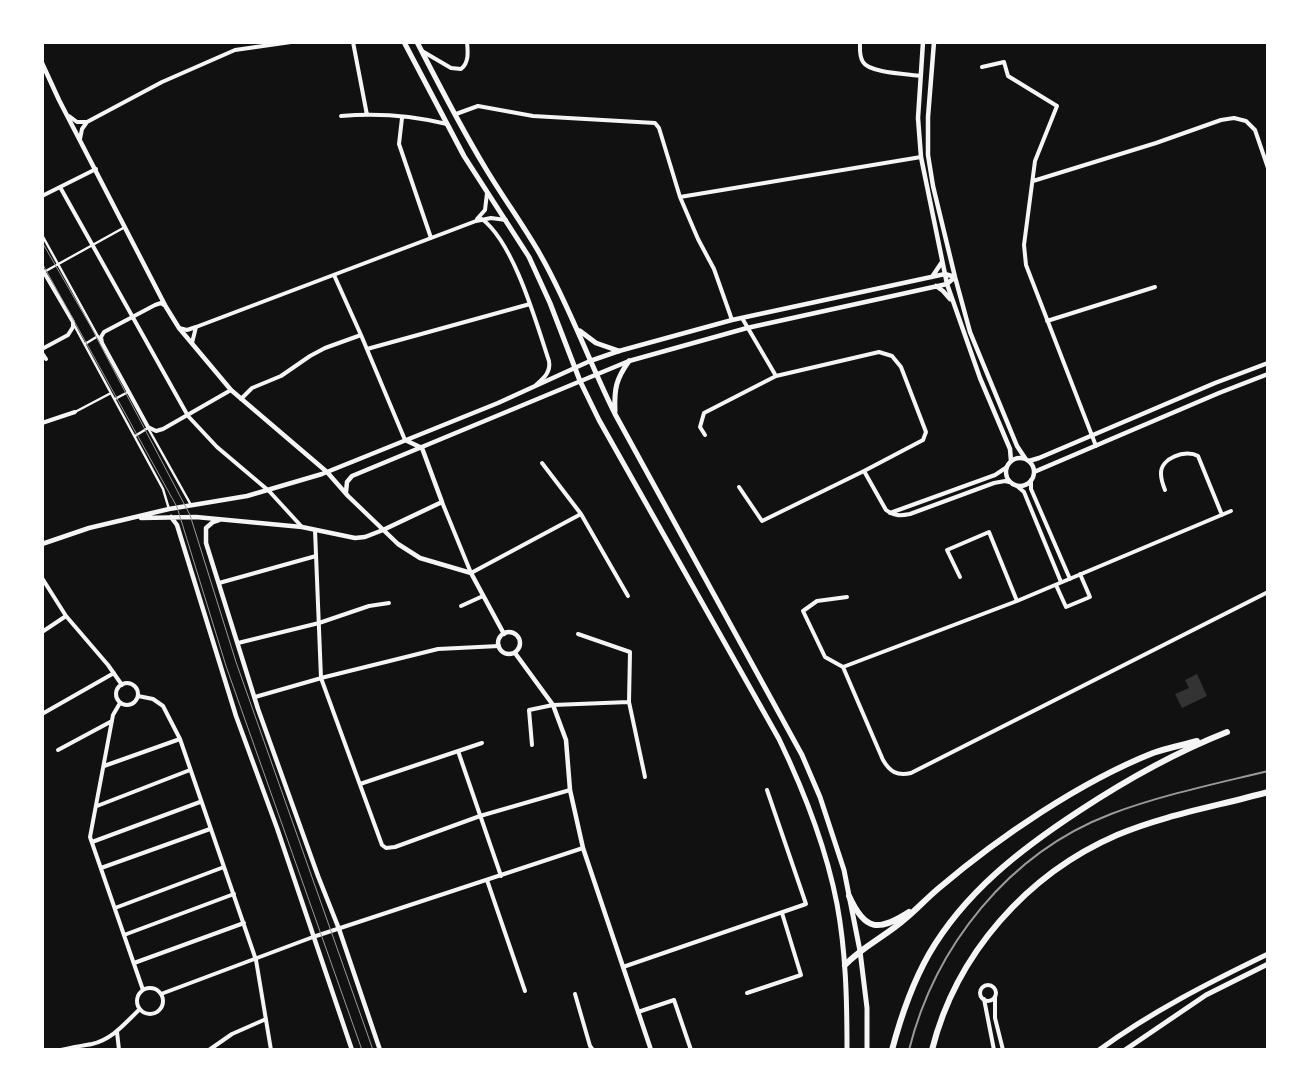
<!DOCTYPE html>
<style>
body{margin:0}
#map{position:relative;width:1310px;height:1092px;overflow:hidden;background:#111;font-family:"Fira Sans Condensed",sans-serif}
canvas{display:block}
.frame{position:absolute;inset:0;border:44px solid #fff;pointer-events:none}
</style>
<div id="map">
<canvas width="1310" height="1092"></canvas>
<div class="frame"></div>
</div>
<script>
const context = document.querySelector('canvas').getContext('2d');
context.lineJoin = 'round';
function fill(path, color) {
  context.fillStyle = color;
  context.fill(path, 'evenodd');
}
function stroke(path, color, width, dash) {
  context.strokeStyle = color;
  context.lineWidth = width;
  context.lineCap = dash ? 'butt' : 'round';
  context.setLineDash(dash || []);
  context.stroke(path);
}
fill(new Path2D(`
 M 1197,674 L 1207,696 L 1182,708 L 1175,694 L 1189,688 L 1185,680 Z`), '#333');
stroke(new Path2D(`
 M 42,235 L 101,342
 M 44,272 L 125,227
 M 73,323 L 163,489 L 169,509
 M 85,344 L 98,336
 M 115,399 L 128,392
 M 75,412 L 111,393
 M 148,428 L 191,505
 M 135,436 L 148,428`), '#f5f5f5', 2.5);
stroke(new Path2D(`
 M 353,42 L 367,115
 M 860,42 C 860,49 859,56 863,62 C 869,73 908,74 921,76
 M 422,51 L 451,68 L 461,69 C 469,63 468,52 467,42
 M 982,67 L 1004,62 L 1008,76 L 1057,106 L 1035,161 L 1024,245 L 1026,265 L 1096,446
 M 456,114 L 478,106 L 533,116 L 655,123 L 659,128 L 680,197 L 698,239 L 714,269 L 732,320
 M 69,116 L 77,122 L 87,122
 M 341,116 C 375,113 414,116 447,124
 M 402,118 L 399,144 L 431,238
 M 80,139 L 82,129 L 87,122 L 162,82 L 235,50 L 291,42
 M 1033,181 L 1156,143 L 1221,120 L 1234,118 L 1246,121 L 1255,130 L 1268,168
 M 60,187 L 188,416 L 217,447 L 269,491 L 302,527
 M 42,196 L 96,169
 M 680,197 L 921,157
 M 477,219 L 485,210 L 487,193
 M 482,219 C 514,243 536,322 549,361 C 551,372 544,378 536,385
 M 42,269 L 73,322 L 73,327 L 68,335 L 42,349
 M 334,275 L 361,335 L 405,440
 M 164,305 L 161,303 L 155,305 L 104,332 L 101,337 L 102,343 L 148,427 L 156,431 L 163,429 L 231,390
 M 1047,321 L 1155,287
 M 179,328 L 187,330 L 196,327 L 476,221 L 491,218 L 506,220
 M 192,343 L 196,327
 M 367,349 L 530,304
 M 42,353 L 46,359
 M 241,399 L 252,388 L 281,376 L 310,356 L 325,348 L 361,335
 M 42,423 L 75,412
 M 705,435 L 700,427 L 704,413 L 776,376
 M 542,463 L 581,514 L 628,596
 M 864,471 L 886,510 C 894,516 900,516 910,514 L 994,483 L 1005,481 L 1009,482
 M 1031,480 L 1031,489 L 1070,579
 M 1017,486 L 1024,492 L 1061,582
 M 739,487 L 762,521 L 864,471 L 923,440 L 926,432 L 901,367 L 892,356 L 879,352 L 776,376 L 742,318
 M 1165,490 C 1163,485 1161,479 1161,474 C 1160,458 1186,449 1198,456 L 1222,515
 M 442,502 L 471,573 L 581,514
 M 890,513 L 995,475 L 1007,467
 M 315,530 L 321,678 L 382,845 L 386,848 L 395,847 L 480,816 L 570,790
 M 960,577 L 947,550 L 989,532 L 1017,601
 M 42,578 L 66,616 L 108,665 L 122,685
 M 219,583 L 316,556
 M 1056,585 L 1066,607 L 1090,597 L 1080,574
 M 847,597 L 817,601 L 803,611 L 825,657 L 843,667 L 1017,601 L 1231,511
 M 461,606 L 483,596
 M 42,632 L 66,616
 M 578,634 L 630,652 L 629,702 L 645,777
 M 238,643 L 319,623 L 369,606 L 389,603
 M 843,667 L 883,760 C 890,772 897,776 911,773 L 1268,592
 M116 694a11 11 0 1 1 22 0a11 11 0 1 1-22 0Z
 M 138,696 L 153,699 L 163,706 L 180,739 L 256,960 L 271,1050
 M 255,697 L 325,677 L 438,649 L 499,646
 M 120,703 L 113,715 L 90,837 L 143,990
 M 42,714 L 114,673
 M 532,745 L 529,710 L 553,705 L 629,702
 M 58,750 L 112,721
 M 458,751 L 501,876
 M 104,766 L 180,739
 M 360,784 L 482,743
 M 97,806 L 190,770
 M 92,842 L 200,802
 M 101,868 L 210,829
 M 487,880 L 525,991
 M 115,908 L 224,867
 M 124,935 L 234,894
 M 134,963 L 244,923
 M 623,967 L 806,904 L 767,790
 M980 993a8 8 0 1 1 16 0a8 8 0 1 1-16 0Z
 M137 1001a13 13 0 1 1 26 0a13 13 0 1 1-26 0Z
 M 747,993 L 801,975 L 782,913
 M 161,994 L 313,937 L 583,848
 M 575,994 L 590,1046 L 593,1050
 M 995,997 L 995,1018 L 1003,1050
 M 984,999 L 994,1050
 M 638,1012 L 674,1000 L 691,1050
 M 117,1032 L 119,1050
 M 61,1050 C 71,1047 82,1046 92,1044 C 113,1039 125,1023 140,1009
 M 209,1050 L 232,1034 L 266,1019`), '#f5f5f5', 4);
stroke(new Path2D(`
 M 923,42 L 918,118 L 921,157 L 947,284 L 980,378 L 1010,449 L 1011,461
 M 934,42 L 928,117 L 928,155 L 933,186 L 955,277 L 970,332 L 1017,446 L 1025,458
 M 42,63 L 59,100 L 166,307 L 179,328 L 231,390 L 327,472 L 348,496 L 398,544 L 420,558 L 471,573 L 504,634
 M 932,277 L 942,262
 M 936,286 L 943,291 L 950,299
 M1006 472a14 14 0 1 1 28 0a14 14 0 1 1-28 0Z
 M 1029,461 L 1039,458 L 1215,383 L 1268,363
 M 1034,472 L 1219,393 L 1268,374
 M 346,492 L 347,482 L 352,476 L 629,361 L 747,328 L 947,284 L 955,277
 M 171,517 L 177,525 L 236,716 L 277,828 L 352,1050
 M 141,518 L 196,517 L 302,527 L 355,538 L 365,537 L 383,530 L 442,502 L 422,448 L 405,440
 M 219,520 L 213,522 L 206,528 L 206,543 L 258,709 L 318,876 L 339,929 L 380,1050
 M 42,544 L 89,528 L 169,509 L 247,496 L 322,474 L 498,403 L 590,361 L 619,351 L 732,320 L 945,274 L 955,277
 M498 643a11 11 0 1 1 22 0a11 11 0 1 1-22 0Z
 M 515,653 L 553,705 L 566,740 L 570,790 L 583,848 L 651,1050`), '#f5f5f5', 4.5);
stroke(new Path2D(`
 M 404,42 L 464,156 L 529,257 L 550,303 L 580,381 L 599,420 L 779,739 C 804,791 826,847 837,904 C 846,952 847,1001 847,1050
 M 417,42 C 439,85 461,128 486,169 C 504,199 524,226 541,256 C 570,307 589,362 615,414 L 802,755 L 820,797 L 844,870 L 860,951 L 867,1008 L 867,1050
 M 580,331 L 596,343 L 619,351
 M 615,411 C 614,389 616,379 629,361
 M 1099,1050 C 1151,1012 1210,982 1268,954
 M 1125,1050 L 1206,995 L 1268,964`), '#f5f5f5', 5);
stroke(new Path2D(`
 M 849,896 C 865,931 878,932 909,912
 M 845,965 C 863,946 886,936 905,919 C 917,909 927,898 939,888 C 999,837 1080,782 1153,753 C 1167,748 1183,745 1197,741
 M 892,1050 C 901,1016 912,984 929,954 C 965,892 1021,849 1079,811 C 1126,780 1174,753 1227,732
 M 932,1050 C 956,954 1027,874 1117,835 C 1164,815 1218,806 1268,792`), '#f5f5f5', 6);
stroke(new Path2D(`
 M 42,242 L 90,325 L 190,515 L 236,662 L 373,1050
 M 42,263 L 177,507 L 226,666 L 362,1050`), '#9a9a9a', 1);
stroke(new Path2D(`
 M 909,1050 C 935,946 1009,853 1111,814 C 1161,795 1215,784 1268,771`), '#9a9a9a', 2);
</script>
